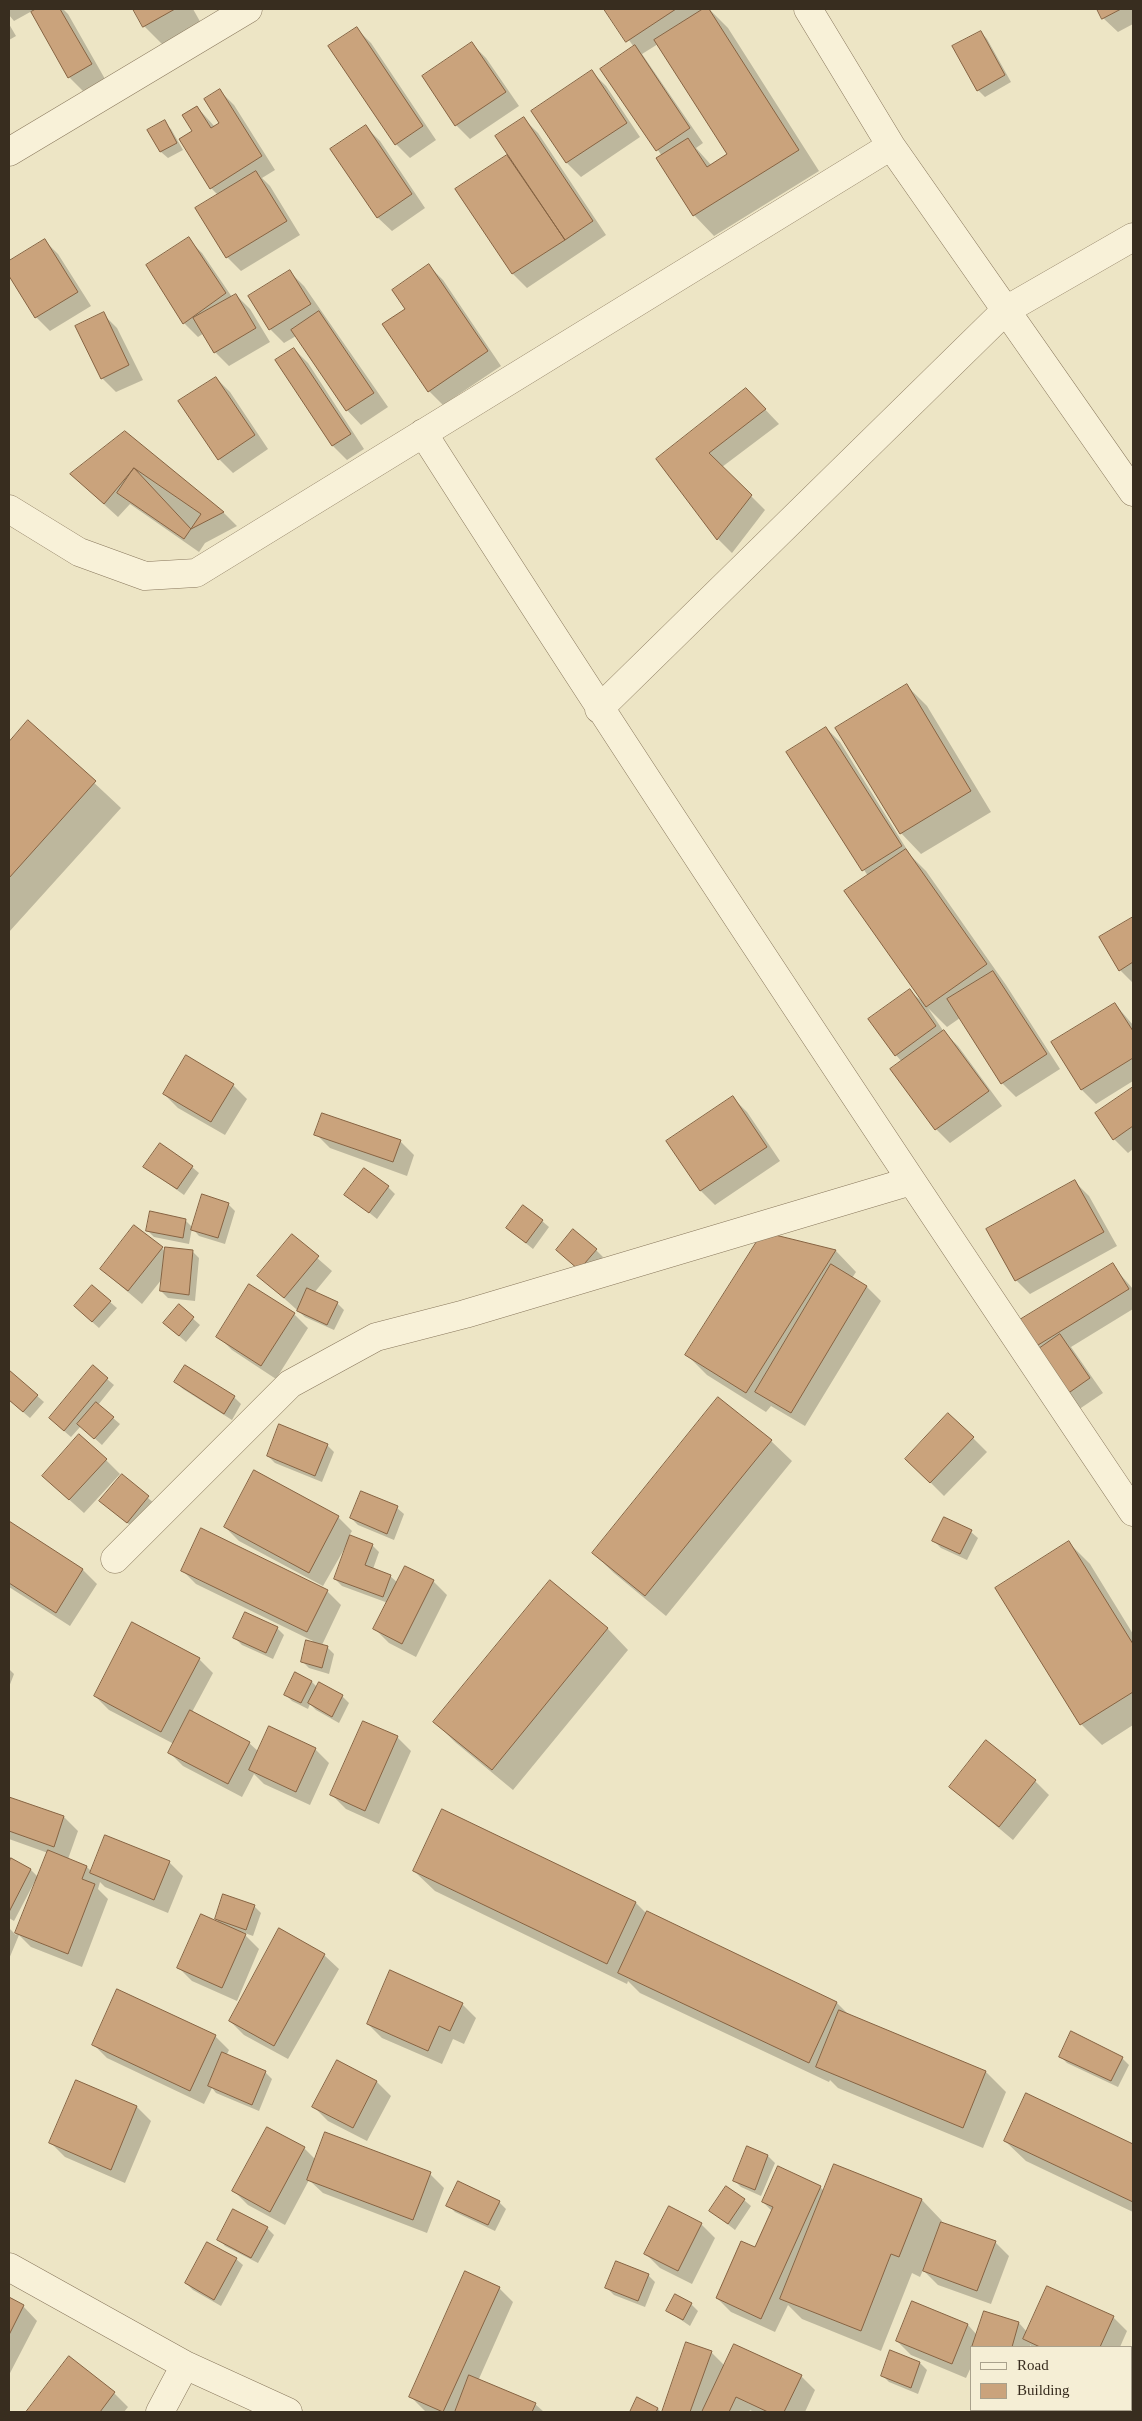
<!DOCTYPE html>
<style>
body{margin:0}
#map{position:relative;width:1142px;height:2421px;overflow:hidden;background:#ede5c5;font-family:"Times New Roman",serif}
canvas{display:block}
.frame{position:absolute;inset:0;border:10px solid #382d1f;pointer-events:none}
.legend{position:absolute;left:970px;top:2346px;width:162px;height:65px;box-sizing:border-box;background:#f5eed5;border:1px solid #a9a18c;margin:0;padding:6px 9px;list-style:none;font-size:15px;color:#382d1f}
.legend li{display:flex;align-items:center;gap:10px;height:25px}
.legend b{width:25px;border:1px solid #a9a18c}
</style>
<div id="map">
<canvas width="1142" height="2421"></canvas>
<div class="frame"></div>
<ul class="legend">
<li><b style="height:6px;background:#f8f1d8"></b>Road</li>
<li><b style="height:14px;background:#caa37c"></b>Building</li>
</ul>
</div>
<script>
const context = document.querySelector('canvas').getContext('2d');
context.lineJoin = 'round';
function fill(path, color) {
  context.fillStyle = color;
  context.fill(path, 'evenodd');
}
function stroke(path, color, width, dash) {
  context.strokeStyle = color;
  context.lineWidth = width;
  context.lineCap = dash ? 'butt' : 'round';
  context.setLineDash(dash || []);
  context.stroke(path);
}
fill(new Path2D(`
 M 9,9 L 63,9 L 68,14 L 105,79 L 83,91 L 69,77 L 32,11 L 14,21 L 9,15 Z
 M 134,9 L 193,9 L 202,25 L 164,46 L 144,26 Z
 M 606,9 L 709,9 L 728,28 L 819,171 L 714,236 L 694,215 L 658,159 L 662,156 L 602,69 L 634,47 ZM 658,44 L 729,155 L 712,166 L 696,148 L 703,143 L 642,54 Z
 M 1098,9 L 1133,9 L 1133,24 L 1118,32 L 1103,18 Z
 M 9,24 L 16,36 L 9,40 Z
 M 357,29 L 371,43 L 436,140 L 410,158 L 396,144 Z
 M 981,32 L 987,39 L 1011,82 L 985,97 L 978,90 Z
 M 472,44 L 486,58 L 519,106 L 470,139 L 456,125 Z
 M 592,72 L 606,86 L 640,137 L 581,177 L 567,163 L 533,111 Z
 M 220,91 L 234,105 L 275,170 L 262,178 L 270,186 L 300,235 L 241,271 L 227,257 L 197,208 L 218,195 L 211,188 L 194,131 L 197,107 L 215,127 L 221,123 Z
 M 524,119 L 538,133 L 606,235 L 527,288 L 513,274 L 457,190 L 509,155 Z
 M 164,122 L 171,129 L 183,150 L 168,158 L 161,152 L 149,131 Z
 M 366,127 L 380,141 L 425,208 L 392,231 L 377,217 Z
 M 188,239 L 202,253 L 232,297 L 236,295 L 250,309 L 270,342 L 229,366 L 215,352 L 204,333 L 198,337 L 184,323 L 148,265 Z
 M 44,240 L 58,254 L 91,306 L 50,331 L 36,317 L 9,274 L 9,262 Z
 M 429,266 L 443,280 L 501,366 L 443,405 L 429,391 L 407,309 Z
 M 290,272 L 304,286 L 388,407 L 361,425 L 347,410 L 296,336 L 284,343 L 270,329 Z
 M 103,314 L 117,328 L 143,380 L 116,392 L 102,378 Z
 M 294,349 L 308,363 L 364,449 L 347,460 L 333,446 L 277,360 Z
 M 216,378 L 230,392 L 268,449 L 233,473 L 219,459 Z
 M 760,404 L 779,424 L 722,467 L 765,510 L 732,553 L 718,539 L 658,460 Z
 M 125,432 L 223,512 L 237,526 L 205,543 L 199,552 L 130,504 L 118,517 L 86,488 Z
 M 907,686 L 927,706 L 991,812 L 921,854 L 901,833 Z
 M 29,722 L 121,808 L 9,932 L 9,744 Z
 M 826,728 L 840,742 L 911,856 L 926,871 L 1006,985 L 1060,1069 L 1016,1097 L 1002,1083 L 960,1018 L 947,1027 L 928,1008 L 944,1032 L 958,1046 L 1002,1106 L 950,1143 L 936,1129 L 902,1062 L 896,1055 L 910,991 L 924,1003 L 868,876 L 788,752 Z
 M 1133,918 L 1133,983 L 1120,970 L 1101,937 Z
 M 1115,1004 L 1133,1025 L 1133,1081 L 1096,1104 L 1082,1090 L 1053,1043 Z
 M 233,1085 L 247,1099 L 225,1135 L 178,1108 L 164,1094 Z
 M 1133,1089 L 1133,1149 L 1128,1153 L 1114,1139 L 1097,1113 Z
 M 733,1098 L 747,1112 L 780,1161 L 715,1205 L 701,1191 L 668,1141 Z
 M 316,1134 L 400,1141 L 414,1155 L 407,1176 L 330,1148 Z
 M 145,1167 L 192,1167 L 199,1173 L 184,1195 Z
 M 1075,1182 L 1089,1196 L 1117,1246 L 1030,1294 L 1016,1280 L 988,1230 Z
 M 388,1187 L 395,1194 L 377,1219 L 346,1194 Z
 M 228,1204 L 235,1211 L 225,1244 L 199,1236 L 192,1228 L 189,1244 L 154,1237 L 147,1230 L 185,1220 L 193,1228 Z
 M 542,1221 L 549,1227 L 533,1249 L 507,1228 Z
 M 764,1234 L 836,1251 L 856,1272 L 852,1278 L 867,1287 L 881,1301 L 805,1426 L 771,1406 L 766,1412 L 707,1375 L 687,1355 Z
 M 292,1236 L 332,1271 L 314,1293 L 337,1303 L 344,1310 L 334,1330 L 305,1317 L 259,1276 Z
 M 162,1248 L 165,1252 L 192,1251 L 199,1258 L 195,1301 L 168,1298 L 161,1291 L 162,1279 L 142,1304 L 101,1269 Z
 M 596,1250 L 603,1257 L 587,1276 L 564,1256 Z
 M 1112,1265 L 1133,1289 L 1133,1309 L 1071,1347 L 1103,1393 L 1075,1412 L 1031,1349 Z
 M 110,1302 L 117,1308 L 99,1328 L 82,1313 Z
 M 179,1306 L 200,1325 L 186,1342 L 172,1330 Z
 M 294,1314 L 308,1328 L 276,1379 L 232,1350 L 218,1336 Z
 M 186,1366 L 234,1397 L 241,1404 L 232,1420 L 183,1389 L 176,1382 Z
 M 93,1367 L 114,1385 L 98,1405 L 120,1424 L 102,1445 L 81,1426 L 71,1437 L 57,1425 Z
 M 9,1371 L 44,1402 L 30,1418 L 9,1400 Z
 M 973,1438 L 987,1452 L 944,1496 L 907,1459 Z
 M 771,1441 L 792,1461 L 666,1616 L 614,1573 L 593,1553 Z
 M 327,1445 L 334,1452 L 322,1482 L 275,1463 L 268,1456 Z
 M 106,1460 L 120,1474 L 84,1513 L 43,1476 Z
 M 122,1476 L 155,1504 L 135,1529 L 108,1508 Z
 M 397,1508 L 404,1514 L 394,1540 L 358,1525 L 351,1518 Z
 M 338,1517 L 352,1531 L 349,1536 L 372,1545 L 379,1552 L 373,1569 L 390,1576 L 398,1583 L 433,1581 L 447,1595 L 416,1657 L 389,1643 L 375,1629 L 388,1603 L 342,1586 L 335,1579 L 350,1539 L 323,1586 L 239,1541 L 225,1527 Z
 M 9,1523 L 83,1570 L 97,1584 L 70,1626 L 9,1587 Z
 M 971,1532 L 978,1538 L 967,1560 L 941,1548 L 934,1541 Z
 M 1069,1543 L 1090,1564 L 1133,1634 L 1133,1725 L 1102,1745 L 1081,1724 L 996,1588 Z
 M 182,1570 L 327,1591 L 341,1605 L 322,1645 L 327,1647 L 334,1654 L 329,1674 L 309,1668 L 302,1661 L 313,1641 L 196,1584 Z
 M 550,1582 L 608,1629 L 628,1650 L 513,1790 L 455,1742 L 435,1722 Z
 M 277,1628 L 284,1635 L 273,1659 L 242,1645 L 235,1638 Z
 M 199,1659 L 213,1673 L 192,1712 L 249,1743 L 259,1752 L 315,1749 L 329,1763 L 310,1805 L 264,1784 L 254,1774 L 242,1797 L 183,1766 L 169,1752 L 174,1744 L 109,1710 L 95,1696 Z
 M 9,1669 L 14,1674 L 9,1687 Z
 M 312,1682 L 318,1688 L 342,1696 L 349,1703 L 339,1723 L 316,1710 L 310,1704 L 308,1709 L 292,1701 L 285,1694 Z
 M 397,1737 L 411,1751 L 379,1824 L 346,1809 L 332,1795 Z
 M 1035,1781 L 1049,1795 L 1013,1840 L 950,1787 Z
 M 9,1798 L 64,1817 L 78,1831 L 68,1859 L 87,1867 L 92,1872 L 169,1862 L 183,1876 L 168,1913 L 105,1887 L 100,1882 L 98,1889 L 108,1899 L 82,1967 L 31,1947 L 19,1935 L 9,1959 L 9,1928 L 16,1935 L 37,1882 L 35,1881 L 14,1921 L 9,1918 L 9,1866 L 12,1860 L 31,1870 L 39,1878 L 48,1853 L 9,1839 Z
 M 442,1810 L 636,1903 L 647,1914 L 837,2003 L 849,2015 L 986,2072 L 1006,2092 L 983,2148 L 838,2088 L 830,2080 L 829,2082 L 640,1993 L 628,1981 L 627,1984 L 435,1891 L 414,1871 Z
 M 254,1906 L 261,1913 L 253,1936 L 242,1932 L 259,1949 L 237,2001 L 192,1981 L 178,1967 L 222,1925 L 216,1919 Z
 M 280,1930 L 324,1955 L 339,1969 L 288,2059 L 244,2035 L 230,2021 Z
 M 462,2004 L 476,2018 L 464,2044 L 453,2039 L 442,2064 L 382,2038 L 368,2024 Z
 M 215,2036 L 229,2050 L 226,2056 L 266,2073 L 272,2079 L 259,2111 L 216,2093 L 212,2088 L 204,2104 L 107,2058 L 93,2044 Z
 M 1060,2056 L 1122,2058 L 1129,2065 L 1118,2087 L 1067,2063 Z
 M 337,2062 L 377,2082 L 391,2096 L 367,2141 L 328,2121 L 314,2107 Z
 M 76,2082 L 137,2107 L 151,2121 L 125,2183 L 65,2157 L 51,2143 Z
 M 1026,2094 L 1133,2145 L 1133,2212 L 1026,2161 L 1005,2141 Z
 M 304,2148 L 316,2160 L 430,2174 L 444,2188 L 427,2233 L 323,2193 L 309,2180 L 285,2225 L 248,2205 L 234,2191 Z
 M 747,2148 L 768,2156 L 775,2163 L 761,2196 L 741,2187 L 734,2180 Z
 M 835,2165 L 922,2200 L 942,2221 L 941,2223 L 995,2242 L 1009,2256 L 991,2304 L 938,2285 L 923,2270 L 920,2277 L 912,2273 L 881,2351 L 802,2319 L 788,2305 L 775,2332 L 731,2312 L 717,2298 L 756,2249 L 772,2211 L 763,2202 L 820,2187 L 824,2191 Z
 M 744,2200 L 751,2206 L 735,2230 L 711,2211 Z
 M 499,2202 L 506,2209 L 495,2231 L 455,2212 L 448,2205 Z
 M 669,2208 L 701,2224 L 715,2238 L 692,2284 L 660,2268 L 646,2254 Z
 M 267,2228 L 274,2235 L 258,2263 L 225,2246 L 219,2239 Z
 M 236,2259 L 243,2265 L 221,2306 L 193,2290 L 186,2283 Z
 M 648,2275 L 655,2282 L 645,2307 L 614,2295 L 607,2288 Z
 M 499,2288 L 513,2302 L 478,2381 L 535,2404 L 544,2412 L 425,2411 L 411,2397 Z
 M 9,2299 L 23,2306 L 37,2321 L 9,2375 Z
 M 913,2303 L 968,2325 L 977,2335 L 984,2312 L 1019,2323 L 1027,2332 L 1113,2317 L 1127,2331 L 1120,2347 L 1032,2347 L 1030,2345 L 1030,2347 L 971,2347 L 971,2367 L 966,2378 L 911,2355 L 897,2341 Z
 M 691,2304 L 698,2311 L 690,2326 L 668,2311 Z
 M 687,2344 L 711,2352 L 725,2366 L 801,2376 L 815,2390 L 805,2412 L 754,2412 L 750,2410 L 749,2412 L 663,2412 Z
 M 891,2352 L 920,2363 L 927,2370 L 918,2394 L 889,2382 L 882,2375 Z
 M 69,2358 L 114,2393 L 128,2407 L 124,2412 L 28,2412 Z
 M 638,2399 L 658,2409 L 661,2412 L 631,2412 Z`), '#0003');
const building = new Path2D(`
 M 36,9 L 60,9 L 92,64 L 68,78 L 31,12 Z
 M 133,9 L 175,9 L 143,27 Z
 M 604,9 L 676,9 L 626,42 Z
 M 703,9 L 709,9 L 799,150 L 693,216 L 656,158 L 688,138 L 707,167 L 727,154 L 654,40 Z
 M 1097,9 L 1121,9 L 1102,19 Z
 M 357,27 L 423,126 L 395,145 L 328,46 Z
 M 981,31 L 1005,75 L 977,91 L 952,46 Z
 M 472,42 L 506,92 L 455,126 L 422,76 Z
 M 635,45 L 690,128 L 656,151 L 600,69 Z
 M 592,70 L 627,123 L 566,163 L 531,111 Z
 M 220,89 L 262,156 L 210,189 L 179,139 L 192,131 L 182,115 L 197,106 L 211,128 L 219,123 L 204,99 Z
 M 524,117 L 593,221 L 565,240 L 495,136 Z
 M 165,120 L 177,143 L 160,152 L 147,130 Z
 M 366,125 L 412,194 L 377,218 L 330,149 Z
 M 507,155 L 565,240 L 512,274 L 455,189 Z
 M 256,171 L 287,221 L 226,258 L 195,208 Z
 M 189,237 L 226,293 L 183,324 L 146,265 Z
 M 45,239 L 78,292 L 35,318 L 9,276 L 9,261 Z
 M 429,264 L 488,351 L 428,392 L 382,324 L 405,309 L 392,290 Z
 M 290,270 L 311,304 L 269,330 L 248,296 Z
 M 236,294 L 256,328 L 214,353 L 193,318 Z
 M 319,311 L 374,393 L 346,411 L 291,330 Z
 M 104,312 L 129,365 L 101,379 L 75,326 Z
 M 294,348 L 351,434 L 332,446 L 275,360 Z
 M 216,377 L 255,435 L 218,460 L 178,401 Z
 M 746,388 L 766,409 L 709,453 L 752,495 L 717,540 L 656,459 Z
 M 125,431 L 224,512 L 191,529 L 134,468 L 104,504 L 70,474 Z
 M 134,468 L 201,514 L 184,539 L 117,493 Z
 M 907,684 L 971,791 L 900,834 L 835,728 Z
 M 28,720 L 96,781 L 9,878 L 9,742 Z
 M 826,727 L 902,846 L 862,871 L 786,752 Z
 M 906,849 L 987,964 L 926,1007 L 844,891 Z
 M 1133,917 L 1133,962 L 1119,971 L 1099,937 Z
 M 993,971 L 1047,1054 L 1001,1084 L 947,999 Z
 M 910,989 L 936,1026 L 895,1056 L 868,1019 Z
 M 1115,1003 L 1133,1031 L 1133,1058 L 1081,1090 L 1051,1042 Z
 M 944,1030 L 989,1091 L 935,1130 L 890,1069 Z
 M 186,1055 L 234,1084 L 211,1122 L 163,1094 Z
 M 1133,1087 L 1133,1126 L 1113,1140 L 1095,1113 Z
 M 733,1096 L 767,1147 L 700,1191 L 666,1141 Z
 M 322,1113 L 401,1140 L 393,1162 L 314,1135 Z
 M 160,1143 L 193,1166 L 177,1189 L 143,1167 Z
 M 364,1168 L 389,1186 L 369,1213 L 344,1195 Z
 M 1075,1180 L 1104,1232 L 1015,1281 L 986,1229 Z
 M 202,1194 L 229,1203 L 218,1238 L 191,1230 Z
 M 523,1205 L 543,1220 L 526,1243 L 506,1228 Z
 M 150,1211 L 186,1219 L 183,1238 L 146,1231 Z
 M 134,1225 L 163,1247 L 128,1291 L 100,1269 Z
 M 573,1229 L 597,1249 L 579,1270 L 556,1250 Z
 M 763,1232 L 836,1250 L 746,1393 L 685,1355 Z
 M 292,1234 L 319,1256 L 284,1298 L 257,1276 Z
 M 165,1247 L 193,1250 L 189,1295 L 160,1291 Z
 M 1113,1263 L 1129,1289 L 1030,1350 L 1013,1324 Z
 M 831,1264 L 867,1286 L 791,1413 L 755,1392 Z
 M 249,1284 L 295,1313 L 261,1366 L 216,1337 Z
 M 92,1285 L 111,1301 L 92,1322 L 74,1306 Z
 M 307,1288 L 338,1302 L 327,1325 L 297,1311 Z
 M 179,1304 L 194,1317 L 179,1336 L 163,1323 Z
 M 1060,1334 L 1090,1378 L 1060,1399 L 1030,1355 Z
 M 93,1365 L 108,1378 L 64,1431 L 49,1418 Z
 M 185,1365 L 235,1396 L 224,1414 L 174,1382 Z
 M 9,1370 L 38,1395 L 23,1412 L 9,1400 Z
 M 718,1397 L 772,1440 L 645,1596 L 592,1553 Z
 M 96,1402 L 114,1417 L 94,1439 L 77,1424 Z
 M 948,1413 L 974,1437 L 930,1483 L 905,1459 Z
 M 279,1424 L 328,1444 L 315,1476 L 267,1456 Z
 M 79,1434 L 107,1459 L 69,1500 L 42,1476 Z
 M 254,1470 L 339,1516 L 309,1573 L 224,1527 Z
 M 122,1474 L 149,1496 L 127,1523 L 99,1501 Z
 M 361,1491 L 398,1506 L 387,1534 L 350,1518 Z
 M 944,1517 L 972,1530 L 960,1554 L 932,1541 Z
 M 9,1521 L 83,1569 L 56,1613 L 9,1583 Z
 M 201,1528 L 328,1590 L 307,1632 L 181,1571 Z
 M 350,1535 L 373,1544 L 365,1565 L 391,1575 L 383,1597 L 334,1579 Z
 M 1069,1541 L 1133,1644 L 1133,1692 L 1080,1725 L 995,1588 Z
 M 405,1566 L 434,1580 L 402,1644 L 373,1629 Z
 M 550,1580 L 608,1628 L 492,1770 L 433,1722 Z
 M 245,1612 L 278,1627 L 266,1653 L 233,1638 Z
 M 132,1622 L 200,1658 L 161,1732 L 94,1696 Z
 M 306,1640 L 328,1646 L 322,1668 L 301,1662 Z
 M 295,1672 L 312,1681 L 301,1703 L 284,1695 Z
 M 319,1682 L 343,1695 L 332,1717 L 308,1703 Z
 M 190,1710 L 250,1742 L 228,1784 L 168,1753 Z
 M 363,1721 L 398,1736 L 365,1811 L 330,1795 Z
 M 269,1726 L 316,1748 L 296,1792 L 249,1770 Z
 M 986,1740 L 1036,1780 L 999,1827 L 949,1787 Z
 M 9,1797 L 64,1816 L 54,1847 L 9,1831 Z
 M 442,1809 L 636,1902 L 607,1964 L 413,1871 Z
 M 105,1835 L 170,1861 L 154,1900 L 90,1873 Z
 M 48,1850 L 87,1866 L 82,1879 L 95,1884 L 68,1954 L 15,1933 Z
 M 11,1858 L 31,1869 L 9,1912 L 9,1863 Z
 M 223,1894 L 255,1905 L 246,1930 L 215,1919 Z
 M 647,1911 L 837,2002 L 809,2063 L 618,1973 Z
 M 201,1914 L 246,1934 L 222,1988 L 177,1968 Z
 M 279,1928 L 325,1954 L 274,2046 L 229,2021 Z
 M 390,1970 L 463,2003 L 450,2031 L 439,2026 L 428,2051 L 367,2024 Z
 M 117,1989 L 216,2035 L 190,2091 L 92,2045 Z
 M 839,2010 L 986,2071 L 963,2128 L 816,2067 Z
 M 1071,2031 L 1123,2057 L 1111,2081 L 1059,2057 Z
 M 222,2052 L 266,2071 L 252,2105 L 208,2086 Z
 M 337,2060 L 377,2081 L 353,2128 L 312,2107 Z
 M 76,2080 L 137,2106 L 111,2170 L 49,2143 Z
 M 1026,2093 L 1133,2144 L 1133,2202 L 1004,2141 Z
 M 267,2127 L 305,2147 L 270,2212 L 232,2191 Z
 M 325,2132 L 431,2172 L 413,2220 L 307,2180 Z
 M 747,2146 L 768,2155 L 755,2190 L 733,2181 Z
 M 834,2164 L 922,2199 L 899,2257 L 891,2254 L 861,2331 L 780,2299 Z
 M 778,2166 L 821,2186 L 761,2319 L 716,2298 L 741,2241 L 755,2247 L 773,2207 L 762,2202 Z
 M 458,2181 L 500,2201 L 488,2225 L 446,2206 Z
 M 726,2186 L 745,2199 L 728,2224 L 709,2211 Z
 M 669,2206 L 702,2223 L 678,2271 L 644,2254 Z
 M 233,2209 L 268,2227 L 251,2258 L 217,2240 Z
 M 941,2222 L 996,2241 L 977,2291 L 923,2271 Z
 M 207,2242 L 237,2258 L 214,2300 L 185,2283 Z
 M 616,2261 L 649,2274 L 638,2301 L 605,2288 Z
 M 465,2271 L 500,2287 L 443,2412 L 409,2397 Z
 M 1047,2286 L 1114,2316 L 1100,2347 L 1040,2347 L 1023,2339 Z
 M 675,2294 L 692,2303 L 683,2320 L 666,2311 Z
 M 9,2297 L 24,2305 L 9,2335 Z
 M 912,2301 L 968,2324 L 952,2364 L 896,2341 Z
 M 984,2311 L 1019,2322 L 1012,2347 L 972,2347 Z
 M 686,2342 L 712,2351 L 690,2412 L 662,2412 Z
 M 734,2344 L 802,2375 L 784,2412 L 768,2412 L 736,2397 L 729,2412 L 702,2412 Z
 M 890,2350 L 920,2362 L 911,2388 L 881,2376 Z
 M 69,2356 L 115,2392 L 100,2412 L 26,2412 Z
 M 469,2375 L 536,2403 L 532,2412 L 455,2412 Z
 M 637,2397 L 658,2408 L 656,2412 L 630,2412 Z`);
fill(building, '#caa37c');
stroke(building, '#866342', 1);
const street = new Path2D(`
 M 808,9 L 891,146 L 1133,492
 M 9,152 L 248,9
 M 423,433 C 655,796 893,1155 1133,1512
 M 9,509 L 79,552 L 145,576 L 196,573 L 891,146
 M 599,709 L 1006,310 L 1133,237
 M 115,1559 L 290,1384 L 376,1337 L 465,1314 L 911,1181
 M 9,2267 L 185,2365 L 288,2412
 M 160,2412 L 185,2365`);
stroke(street, '#88775c', 29);
stroke(street, '#f8f1d8', 28);
</script>
